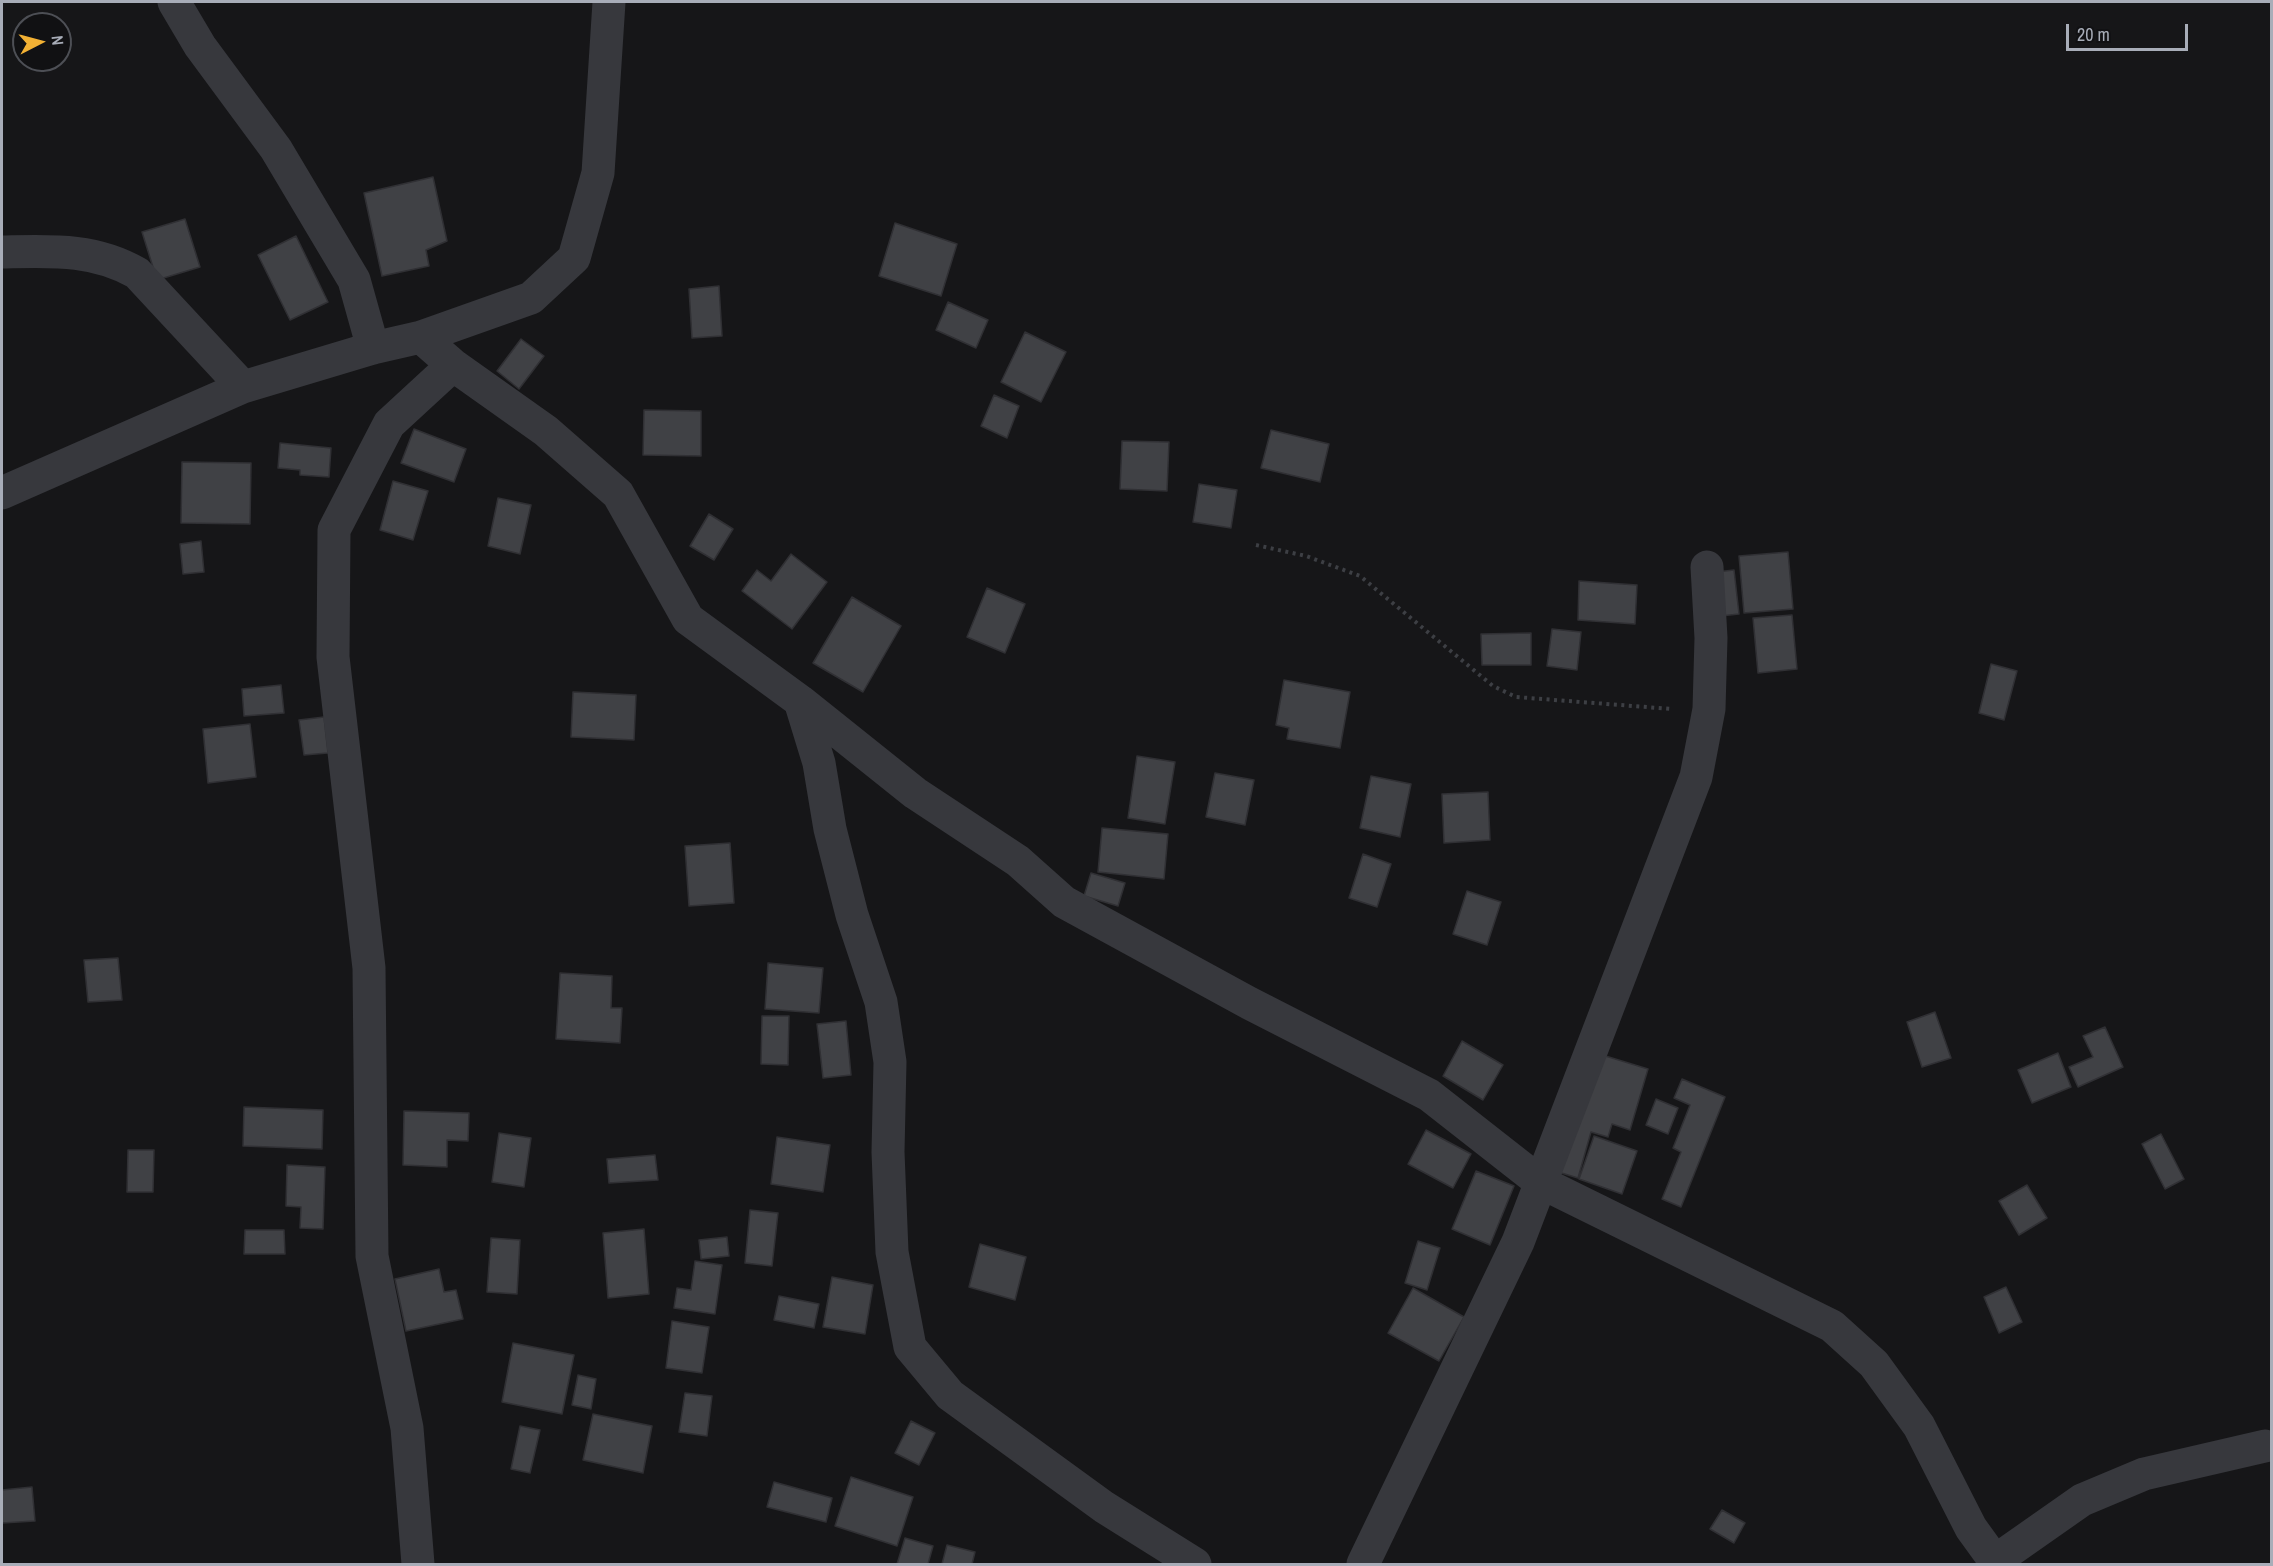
<!DOCTYPE html>
<style>
body{margin:0}
#map{position:relative;width:2273px;height:1566px;overflow:hidden;background:#161618;font-family:"Archivo Narrow",sans-serif}
canvas{display:block}
.frame{position:absolute;inset:0;border:3px solid #a8adb8;pointer-events:none}
.north{position:absolute;left:12px;top:12px;width:60px;height:60px;box-sizing:border-box;background:#111113;border:2px solid #4d4f55;border-radius:50%;rotate:84deg;font-size:16px;font-weight:700;line-height:24px;text-align:center;color:#a8adb8}
.north::after{content:'';display:block;margin:auto;width:21px;height:27px;background:#f2b134;clip-path:polygon(50% 0,100% 100%,50% 72%,0 100%)}
.scale{position:absolute;left:2066px;top:24px;width:122px;height:27px;box-sizing:border-box;border:3px solid #a8adb8;border-top:0;padding-left:8px;font-size:18px;line-height:21px;white-space:nowrap;color:#a8adb8;-webkit-text-stroke:4px #111113;paint-order:stroke}
</style>
<div id="map">
<canvas width="2273" height="1566"></canvas>
<div class="frame"></div>
<div class="north">N</div>
<div class="scale">20 m</div>
</div>
<script>
const context = document.querySelector('canvas').getContext('2d');
context.lineJoin = 'round';
function fill(path, color) {
  context.fillStyle = color;
  context.fill(path, 'evenodd');
}
function stroke(path, color, width, dash) {
  context.strokeStyle = color;
  context.lineWidth = width;
  context.lineCap = dash ? 'butt' : 'round';
  context.setLineDash(dash || []);
  context.stroke(path);
}
const building = new Path2D(`
 M 433,177 L 447,241 L 426,250 L 429,266 L 382,276 L 364,193 Z
 M 185,219 L 200,267 L 157,280 L 142,232 Z
 M 895,223 L 957,244 L 941,296 L 879,276 Z
 M 296,236 L 328,302 L 290,320 L 258,255 Z
 M 719,286 L 722,336 L 692,338 L 689,289 Z
 M 948,302 L 988,320 L 976,348 L 936,330 Z
 M 1025,332 L 1066,352 L 1041,402 L 1001,382 Z
 M 521,339 L 544,356 L 519,389 L 497,371 Z
 M 994,395 L 1019,406 L 1007,438 L 981,426 Z
 M 644,410 L 701,411 L 701,456 L 643,455 Z
 M 414,429 L 466,449 L 454,482 L 401,463 Z
 M 1271,430 L 1329,444 L 1320,482 L 1261,468 Z
 M 1122,441 L 1169,442 L 1167,491 L 1120,489 Z
 M 280,443 L 331,448 L 329,477 L 300,475 L 300,470 L 278,468 Z
 M 182,462 L 251,463 L 250,524 L 181,523 Z
 M 393,481 L 428,491 L 413,540 L 380,530 Z
 M 1199,484 L 1237,490 L 1231,528 L 1193,522 Z
 M 498,498 L 531,505 L 520,554 L 488,546 Z
 M 709,514 L 733,529 L 714,560 L 690,546 Z
 M 201,541 L 204,572 L 183,574 L 180,544 Z
 M 1788,552 L 1793,609 L 1744,613 L 1739,556 Z
 M 791,554 L 827,582 L 792,629 L 742,591 L 757,570 L 771,581 Z
 M 1734,570 L 1739,614 L 1721,616 L 1716,572 Z
 M 1579,581 L 1637,585 L 1635,624 L 1578,620 Z
 M 987,588 L 1025,604 L 1005,653 L 967,637 Z
 M 852,597 L 901,626 L 863,692 L 813,663 Z
 M 1792,615 L 1797,669 L 1758,673 L 1753,618 Z
 M 1552,629 L 1581,632 L 1577,670 L 1547,666 Z
 M 1531,633 L 1531,665 L 1482,665 L 1481,634 Z
 M 1991,664 L 2017,671 L 2004,720 L 1979,713 Z
 M 1284,680 L 1350,692 L 1340,748 L 1287,739 L 1289,728 L 1276,725 Z
 M 281,685 L 284,713 L 244,716 L 242,689 Z
 M 573,692 L 636,695 L 634,740 L 571,737 Z
 M 324,717 L 328,753 L 304,755 L 299,720 Z
 M 250,724 L 256,777 L 208,783 L 203,729 Z
 M 1137,756 L 1175,762 L 1165,824 L 1128,818 Z
 M 1215,773 L 1254,780 L 1245,825 L 1206,817 Z
 M 1371,776 L 1411,784 L 1400,837 L 1360,828 Z
 M 1488,792 L 1490,840 L 1444,843 L 1442,794 Z
 M 1102,828 L 1168,834 L 1164,879 L 1098,872 Z
 M 730,843 L 734,903 L 689,906 L 685,846 Z
 M 1363,854 L 1391,864 L 1377,907 L 1349,898 Z
 M 1091,873 L 1125,883 L 1118,906 L 1084,896 Z
 M 1467,891 L 1501,902 L 1487,945 L 1453,934 Z
 M 118,958 L 122,1000 L 88,1002 L 84,960 Z
 M 768,963 L 823,968 L 819,1013 L 765,1009 Z
 M 560,973 L 612,976 L 611,1008 L 622,1008 L 620,1043 L 556,1039 Z
 M 1935,1012 L 1951,1058 L 1922,1067 L 1907,1022 Z
 M 762,1016 L 789,1016 L 788,1065 L 761,1064 Z
 M 846,1021 L 851,1075 L 823,1078 L 817,1024 Z
 M 2105,1027 L 2123,1067 L 2078,1087 L 2069,1067 L 2093,1057 L 2083,1036 Z
 M 1462,1041 L 1503,1065 L 1483,1100 L 1443,1076 Z
 M 2058,1053 L 2071,1087 L 2032,1103 L 2018,1070 Z
 M 1599,1054 L 1648,1069 L 1630,1130 L 1612,1124 L 1608,1137 L 1591,1132 L 1578,1178 L 1555,1171 Z
 M 1682,1079 L 1725,1097 L 1681,1207 L 1662,1199 L 1681,1152 L 1673,1148 L 1690,1105 L 1674,1098 Z
 M 1656,1099 L 1678,1108 L 1668,1134 L 1646,1125 Z
 M 244,1107 L 323,1110 L 322,1149 L 243,1146 Z
 M 404,1111 L 469,1113 L 468,1141 L 447,1140 L 447,1167 L 403,1165 Z
 M 1426,1130 L 1471,1154 L 1453,1188 L 1408,1164 Z
 M 499,1133 L 531,1138 L 524,1187 L 492,1182 Z
 M 2161,1134 L 2184,1179 L 2165,1189 L 2142,1144 Z
 M 1594,1136 L 1637,1151 L 1622,1194 L 1579,1179 Z
 M 777,1137 L 830,1145 L 823,1192 L 771,1184 Z
 M 128,1150 L 154,1150 L 153,1192 L 127,1192 Z
 M 655,1155 L 658,1180 L 609,1183 L 607,1159 Z
 M 287,1165 L 325,1167 L 323,1229 L 300,1228 L 301,1207 L 286,1206 Z
 M 1476,1171 L 1514,1186 L 1490,1245 L 1452,1229 Z
 M 2027,1185 L 2047,1218 L 2019,1235 L 1999,1201 Z
 M 750,1210 L 778,1213 L 772,1266 L 745,1263 Z
 M 644,1229 L 649,1294 L 608,1298 L 603,1233 Z
 M 245,1230 L 284,1230 L 285,1254 L 244,1254 Z
 M 727,1237 L 729,1256 L 701,1259 L 699,1240 Z
 M 491,1238 L 520,1240 L 517,1294 L 487,1292 Z
 M 1418,1241 L 1440,1248 L 1427,1290 L 1405,1283 Z
 M 980,1244 L 1026,1257 L 1015,1300 L 969,1287 Z
 M 695,1261 L 722,1265 L 715,1314 L 674,1308 L 677,1288 L 691,1290 Z
 M 439,1269 L 444,1292 L 456,1290 L 463,1319 L 406,1331 L 395,1279 Z
 M 832,1277 L 873,1285 L 865,1334 L 823,1327 Z
 M 2006,1287 L 2022,1322 L 1999,1333 L 1984,1297 Z
 M 1413,1288 L 1464,1317 L 1439,1361 L 1388,1333 Z
 M 779,1296 L 819,1304 L 814,1328 L 774,1320 Z
 M 672,1321 L 709,1327 L 702,1373 L 666,1368 Z
 M 513,1343 L 574,1355 L 562,1414 L 502,1402 Z
 M 578,1375 L 596,1379 L 591,1409 L 572,1405 Z
 M 685,1393 L 712,1396 L 707,1436 L 679,1432 Z
 M 593,1414 L 652,1426 L 643,1473 L 583,1460 Z
 M 911,1421 L 935,1433 L 919,1465 L 895,1453 Z
 M 520,1426 L 540,1430 L 530,1473 L 511,1469 Z
 M 851,1477 L 913,1497 L 897,1546 L 835,1526 Z
 M 774,1482 L 832,1498 L 826,1522 L 767,1507 Z
 M 32,1487 L 35,1521 L 2,1523 L 2,1490 Z
 M 1722,1510 L 1745,1523 L 1734,1543 L 1710,1529 Z
 M 905,1538 L 933,1546 L 928,1564 L 897,1564 Z
 M 947,1545 L 975,1552 L 972,1564 L 942,1564 Z`);
fill(building, '#404145');
stroke(building, '#303034', 1.5);
stroke(new Path2D(`
 M 1256,545 L 1306,556 L 1360,576 L 1493,686 L 1516,697 L 1672,709`), '#3d3f44', 4, [3, 4.5]);
stroke(new Path2D(`
 M 174,2 L 200,46 L 276,149 L 354,280 L 373,348
 M 2,252 C 50,251 94,248 137,273 L 243,387
 M 421,337 L 453,365 L 546,431 L 618,494 L 688,619 L 800,701 L 915,793 L 1018,861 L 1064,902 L 1249,1003 L 1429,1095 L 1540,1182 L 1832,1326 L 1874,1364 L 1919,1426 L 1971,1528 L 1997,1564
 M 2,493 L 243,387 L 373,348 L 421,337 L 531,298 L 574,258 L 598,173 L 609,2
 M 800,701 L 819,763 L 830,829 L 852,915 L 881,1002 L 890,1062 L 888,1152 L 892,1252 L 910,1347 L 950,1395 L 1104,1507 L 1195,1564
 M 1995,1561 L 2082,1500 L 2144,1474 L 2265,1446
 M 418,1564 L 407,1428 L 372,1256 L 369,968 L 333,657 L 334,530 L 389,424 L 453,365
 M 1363,1564 L 1518,1242 L 1696,777 L 1709,709 L 1711,638 L 1707,567`), '#37383d', 33);
</script>
